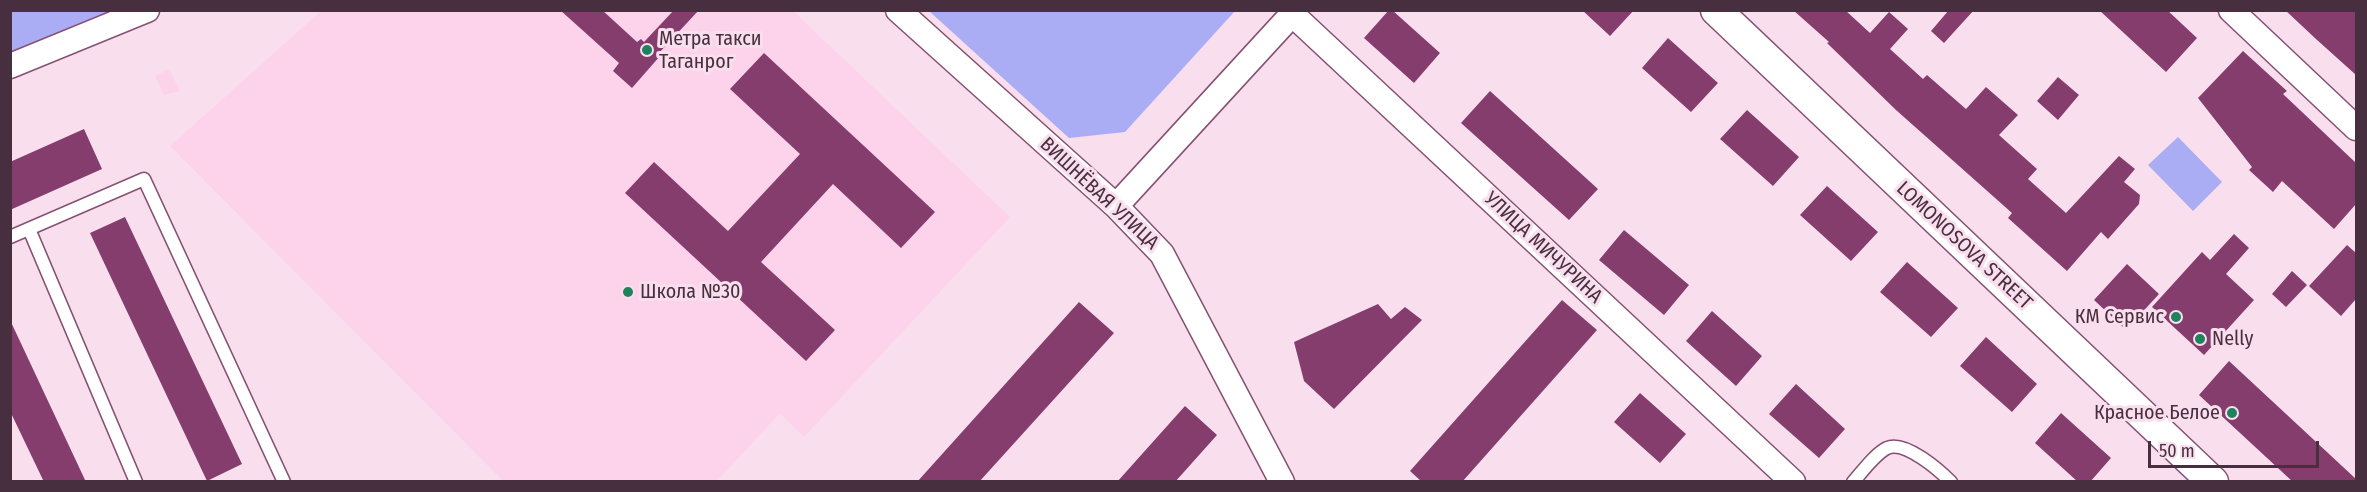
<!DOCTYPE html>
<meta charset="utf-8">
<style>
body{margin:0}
#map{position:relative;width:2367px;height:492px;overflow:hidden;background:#f9dfee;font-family:"Fira Sans Condensed",sans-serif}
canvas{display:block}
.frame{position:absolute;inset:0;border:12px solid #482f3f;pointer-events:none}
.scale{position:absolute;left:2148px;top:441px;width:171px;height:27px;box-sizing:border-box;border:3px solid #482f3f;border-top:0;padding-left:8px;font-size:18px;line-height:21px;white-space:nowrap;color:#482f3f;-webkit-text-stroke:4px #f9dfee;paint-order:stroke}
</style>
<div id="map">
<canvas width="2367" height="492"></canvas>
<div class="frame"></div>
<div class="scale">50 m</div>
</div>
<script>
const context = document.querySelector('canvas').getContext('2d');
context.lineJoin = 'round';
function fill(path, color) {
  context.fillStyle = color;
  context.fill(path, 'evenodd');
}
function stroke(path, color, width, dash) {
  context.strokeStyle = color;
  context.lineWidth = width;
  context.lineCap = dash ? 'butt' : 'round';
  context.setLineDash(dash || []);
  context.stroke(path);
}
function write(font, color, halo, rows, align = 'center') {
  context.font = font + ' "Fira Sans Condensed",sans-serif';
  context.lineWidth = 6;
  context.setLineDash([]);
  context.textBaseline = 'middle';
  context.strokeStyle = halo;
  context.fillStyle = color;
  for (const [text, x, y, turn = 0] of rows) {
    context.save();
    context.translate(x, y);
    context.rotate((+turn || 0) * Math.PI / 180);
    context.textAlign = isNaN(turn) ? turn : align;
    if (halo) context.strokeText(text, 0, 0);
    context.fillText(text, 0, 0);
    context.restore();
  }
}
fill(new Path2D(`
 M 321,11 L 793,11 L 1010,217 L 804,437 L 780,413 L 717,481 L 503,481 L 170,146 Z
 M 169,69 L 180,91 L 164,95 L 155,76 Z`), '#fdd2eb');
fill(new Path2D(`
 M 11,11 L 123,11 L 11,60 Z
 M 929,11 L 1235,11 L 1125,132 L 1069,138 Z
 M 2178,137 L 2222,182 L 2193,211 L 2148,165 Z`), '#aaacf4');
fill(new Path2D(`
 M 560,10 L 602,10 L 637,42 L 641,39 L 644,42 L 674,10 L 699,10 L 658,54 L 660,56 L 632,88 L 613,71 L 619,63 Z
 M 1389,10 L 1392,10 L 1440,53 L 1414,83 L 1364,38 Z
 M 1582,10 L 1634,10 L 1610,36 Z
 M 1793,10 L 1845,10 L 1870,33 L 1889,12 L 1908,29 L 1890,49 L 1923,79 L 1927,75 L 1966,109 L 1986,87 L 2018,115 L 1999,135 L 2037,169 L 2028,179 L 2066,213 L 2119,156 L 2135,169 L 2124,182 L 2140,195 L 2139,204 L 2108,239 L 2101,232 L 2067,271 L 2008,218 L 2012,213 L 1896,110 L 1827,43 L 1829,42 Z
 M 1949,10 L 1974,10 L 1944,43 L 1931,31 Z
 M 2099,10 L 2167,10 L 2197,38 L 2166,72 Z
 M 2285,10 L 2356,10 L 2356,75 L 2316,39 Z
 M 1668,38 L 1718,83 L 1691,112 L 1642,68 Z
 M 2243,51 L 2287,91 L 2283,94 L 2356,163 L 2356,204 L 2334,229 L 2282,181 L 2273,192 L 2249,170 L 2252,167 L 2198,98 Z
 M 764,53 L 935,212 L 901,248 L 833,184 L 761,262 L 835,330 L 806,361 L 625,193 L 654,162 L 728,231 L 800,154 L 730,89 Z
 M 2058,77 L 2079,95 L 2058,120 L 2037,101 Z
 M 1490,91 L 1598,189 L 1569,220 L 1461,123 Z
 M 1747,110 L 1799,157 L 1773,186 L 1720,139 Z
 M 84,129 L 102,169 L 10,210 L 10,162 Z
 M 1827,186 L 1878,232 L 1851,261 L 1800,215 Z
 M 125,217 L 242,464 L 207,481 L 90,233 Z
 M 1624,230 L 1689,285 L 1664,315 L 1599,260 Z
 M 2234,234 L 2249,248 L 2226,274 L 2254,300 L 2204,355 L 2152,307 L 2202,252 L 2210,260 Z
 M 2347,245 L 2356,253 L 2356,299 L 2341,316 L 2309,286 Z
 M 1907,262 L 1958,308 L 1931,337 L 1880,292 Z
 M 2127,264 L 2159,294 L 2126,330 L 2094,300 Z
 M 2292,271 L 2307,285 L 2286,307 L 2272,294 Z
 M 1562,300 L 1597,330 L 1462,482 L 1422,482 L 1410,471 Z
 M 1079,302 L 1114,333 L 979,482 L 917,482 Z
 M 1378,304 L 1391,319 L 1405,307 L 1422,320 L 1334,409 L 1304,381 L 1294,342 Z
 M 1712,311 L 1762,356 L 1736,386 L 1686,341 Z
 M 10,320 L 86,482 L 44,482 L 10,411 Z
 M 1986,337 L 2037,384 L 2012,412 L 1960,366 Z
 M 2229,361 L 2356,479 L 2356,482 L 2293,482 L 2199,395 Z
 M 1796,384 L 1845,429 L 1819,458 L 1769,414 Z
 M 1640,393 L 1686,434 L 1660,463 L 1614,422 Z
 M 1185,406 L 1217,435 L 1175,482 L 1117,482 Z
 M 2061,413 L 2111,458 L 2090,482 L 2078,482 L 2035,443 Z`), '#853d6d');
const service = new Path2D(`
 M 29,229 L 136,482
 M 10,237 L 144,179 L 284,482
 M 1853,482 C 1862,472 1875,454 1887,448 C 1905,440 1939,470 1951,482`);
const minor = new Path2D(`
 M 898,10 L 1116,206 L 1162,254 L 1282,482
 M 2231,10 L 2356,128
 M 1292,14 L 1793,482
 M 10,66 L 147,10
 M 1116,206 L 1296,10`);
const tertiary = new Path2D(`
 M 1716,10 L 2213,482`);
stroke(service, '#865072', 15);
stroke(minor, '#865072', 27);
stroke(tertiary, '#865072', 33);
stroke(service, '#fff', 12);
stroke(minor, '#fff', 24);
stroke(tertiary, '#fff', 30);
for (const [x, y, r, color] of [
 [647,50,6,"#1e825c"],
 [628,292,6,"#1e825c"],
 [2176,317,6,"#1e825c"],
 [2200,339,6,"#1e825c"],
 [2232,413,6,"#1e825c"]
]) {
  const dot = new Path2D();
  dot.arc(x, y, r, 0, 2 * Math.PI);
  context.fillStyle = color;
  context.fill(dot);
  stroke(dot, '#f9dfee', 2);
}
write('20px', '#482f3f', '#f9dfee', [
 ["Метра такси",659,39],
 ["Таганрог",659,62],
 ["Школа №30",640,292],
 ["КМ Сервис",2164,317,"right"],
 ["Nelly",2212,339],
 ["Красное Белое",2220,413,"right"]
], 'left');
write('20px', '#482f3f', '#f9dfee', [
 ["ВИШНЁВАЯ УЛИЦА",1099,194,43],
 ["LOMONOSOVA STREET",1964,246,43],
 ["УЛИЦА МИЧУРИНА",1543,248,43]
]);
</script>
